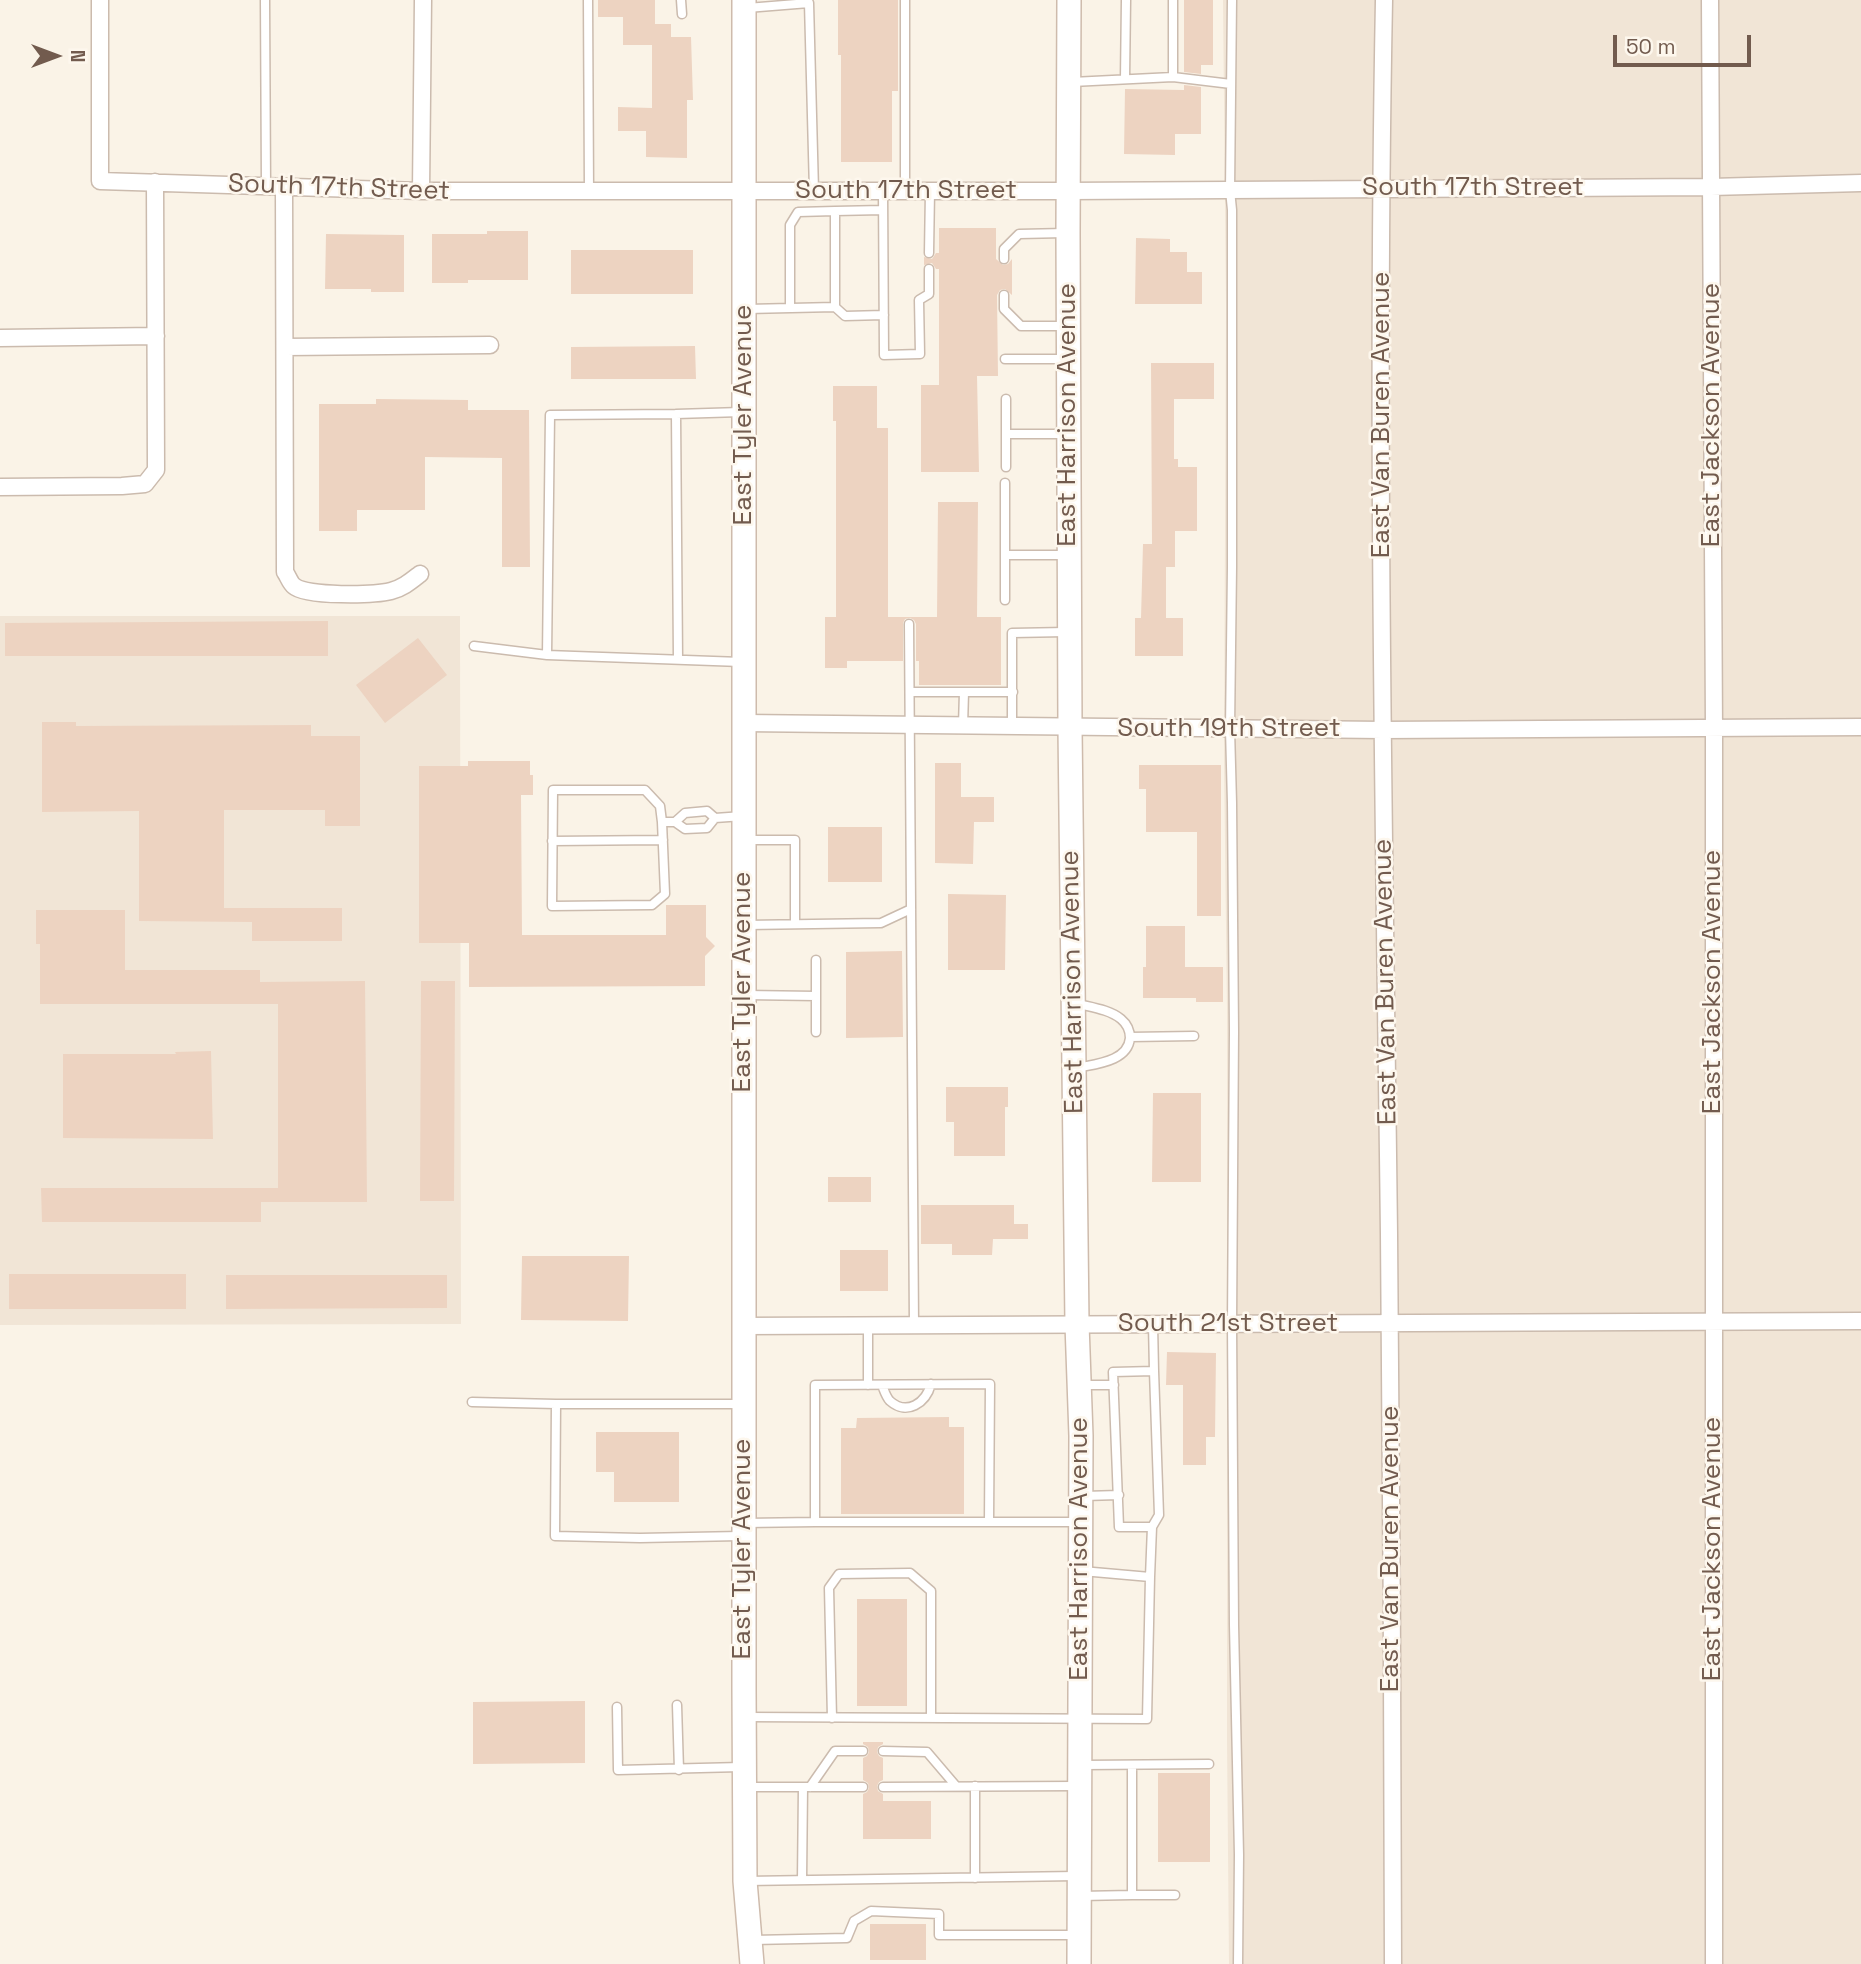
<!DOCTYPE html>
<style>
body{margin:0}
#map{position:relative;width:1861px;height:1964px;overflow:hidden;background:#faf3e7;font-family:"Space Grotesk",sans-serif}
canvas{display:block}
.north{position:absolute;left:21px;top:21px;width:70px;height:70px;-webkit-text-stroke:5px #fdf7ed;paint-order:stroke;rotate:90deg;font-size:19px;font-weight:700;line-height:28px;text-align:center;color:#725b4e}
.north::after{content:'';display:block;margin:auto;width:24px;height:32px;background:#725b4e;clip-path:polygon(50% 0,100% 100%,50% 72%,0 100%)}
.scale{position:absolute;left:1613px;top:35px;width:138px;height:32px;box-sizing:border-box;border:4px solid #725b4e;border-top:0;padding-left:9px;font-size:21px;line-height:24px;white-space:nowrap;color:#725b4e;-webkit-text-stroke:5px #fdf7ed;paint-order:stroke}
</style>
<div id="map">
<canvas width="1861" height="1964"></canvas>
<div class="north">N</div>
<div class="scale">50 m</div>
</div>
<script>
const context = document.querySelector('canvas').getContext('2d');
context.lineJoin = 'round';
function fill(path, color) {
  context.fillStyle = color;
  context.fill(path, 'evenodd');
}
function stroke(path, color, width, dash) {
  context.strokeStyle = color;
  context.lineWidth = width;
  context.lineCap = dash ? 'butt' : 'round';
  context.setLineDash(dash || []);
  context.stroke(path);
}
function write(font, color, halo, rows, align = 'center') {
  context.font = font + ' "Space Grotesk",sans-serif';
  context.lineWidth = 5;
  context.setLineDash([]);
  context.textBaseline = 'middle';
  context.strokeStyle = halo;
  context.fillStyle = color;
  for (const [text, x, y, turn = 0] of rows) {
    context.save();
    context.translate(x, y);
    context.rotate((+turn || 0) * Math.PI / 180);
    context.textAlign = isNaN(turn) ? turn : align;
    if (halo) context.strokeText(text, 0, 0);
    context.fillText(text, 0, 0);
    context.restore();
  }
}
fill(new Path2D(`
 M 1223,0 L 1861,0 L 1861,1964 L 1229,1964 L 1227,1739 L 1227,1009 L 1224,758 L 1226,305 Z
 M 0,616 L 460,616 L 461,1324 L 0,1325 Z`), '#f1e5d6');
fill(new Path2D(`
 M 598,0 L 655,0 L 655,24 L 671,24 L 671,37 L 691,37 L 693,100 L 687,100 L 687,158 L 646,157 L 646,131 L 618,131 L 618,107 L 652,108 L 652,45 L 623,45 L 623,17 L 598,17 Z
 M 838,0 L 898,0 L 898,91 L 892,91 L 892,162 L 841,162 L 841,55 L 838,55 Z
 M 1184,0 L 1213,0 L 1213,65 L 1201,65 L 1201,74 L 1184,72 Z
 M 1184,85 L 1201,87 L 1201,134 L 1175,134 L 1175,155 L 1124,154 L 1125,89 L 1184,90 Z
 M 939,228 L 996,228 L 996,259 L 1003,265 L 1008,264 L 1012,259 L 1012,295 L 1005,289 L 1000,290 L 997,295 L 998,376 L 977,376 L 979,472 L 921,472 L 921,385 L 939,385 L 939,269 L 936,269 L 932,263 L 924,265 L 924,257 L 932,259 L 936,253 L 939,253 Z
 M 487,231 L 528,231 L 528,280 L 468,280 L 468,283 L 432,283 L 432,234 L 487,234 Z
 M 326,234 L 404,235 L 404,292 L 371,292 L 371,289 L 325,289 Z
 M 1136,238 L 1170,239 L 1170,252 L 1187,252 L 1187,272 L 1202,272 L 1202,304 L 1135,304 Z
 M 571,250 L 693,250 L 693,294 L 571,294 Z
 M 695,346 L 696,379 L 571,379 L 571,347 Z
 M 1151,363 L 1214,363 L 1214,399 L 1174,399 L 1174,459 L 1178,459 L 1178,467 L 1197,467 L 1197,531 L 1175,531 L 1175,567 L 1166,567 L 1166,618 L 1183,618 L 1183,656 L 1135,656 L 1135,618 L 1141,618 L 1143,544 L 1152,544 Z
 M 833,386 L 877,386 L 877,428 L 888,428 L 888,617 L 937,617 L 938,502 L 978,502 L 977,617 L 1001,617 L 1001,685 L 919,685 L 919,661 L 916,661 L 916,624 L 914,620 L 910,618 L 905,619 L 903,623 L 903,661 L 847,661 L 847,668 L 825,668 L 825,617 L 836,617 L 836,421 L 833,421 Z
 M 376,399 L 468,400 L 468,410 L 529,410 L 530,567 L 502,567 L 502,458 L 425,457 L 425,510 L 357,510 L 357,531 L 319,531 L 319,404 L 376,404 Z
 M 328,621 L 328,656 L 5,656 L 5,623 Z
 M 418,638 L 447,675 L 385,723 L 356,685 Z
 M 42,722 L 76,722 L 76,726 L 311,725 L 311,736 L 360,736 L 360,826 L 325,826 L 325,810 L 224,810 L 224,908 L 342,908 L 342,941 L 252,941 L 252,922 L 139,921 L 139,811 L 42,812 Z
 M 468,761 L 530,761 L 530,775 L 533,775 L 533,795 L 521,795 L 522,935 L 666,935 L 666,905 L 706,905 L 706,937 L 715,946 L 705,956 L 705,986 L 469,987 L 469,943 L 419,943 L 419,766 L 468,766 Z
 M 935,763 L 961,763 L 961,797 L 994,797 L 994,822 L 974,822 L 973,864 L 935,863 Z
 M 1139,765 L 1221,765 L 1221,916 L 1197,916 L 1197,832 L 1146,832 L 1146,789 L 1139,789 Z
 M 828,827 L 882,827 L 882,882 L 828,882 Z
 M 948,894 L 1006,895 L 1005,970 L 948,970 Z
 M 36,910 L 125,910 L 125,970 L 260,970 L 260,982 L 365,981 L 367,1202 L 261,1202 L 261,1222 L 42,1222 L 41,1188 L 278,1188 L 278,1004 L 40,1004 L 40,944 L 36,944 Z
 M 1146,926 L 1185,926 L 1185,967 L 1223,967 L 1223,1002 L 1196,1002 L 1196,998 L 1143,998 L 1143,967 L 1146,967 Z
 M 902,951 L 903,1037 L 846,1038 L 846,952 Z
 M 421,981 L 455,981 L 454,1201 L 420,1201 Z
 M 211,1051 L 213,1139 L 63,1138 L 63,1054 L 176,1054 L 175,1052 Z
 M 946,1087 L 1008,1087 L 1008,1107 L 1005,1107 L 1005,1156 L 954,1156 L 954,1122 L 946,1122 Z
 M 1153,1093 L 1201,1093 L 1201,1182 L 1152,1182 Z
 M 828,1177 L 871,1177 L 871,1202 L 828,1202 Z
 M 921,1205 L 1014,1205 L 1014,1224 L 1028,1224 L 1028,1239 L 993,1239 L 992,1255 L 952,1255 L 952,1244 L 921,1244 Z
 M 840,1250 L 888,1250 L 888,1291 L 840,1291 Z
 M 522,1256 L 629,1256 L 628,1321 L 521,1320 Z
 M 9,1274 L 186,1274 L 186,1309 L 9,1309 Z
 M 226,1275 L 447,1275 L 447,1308 L 226,1309 Z
 M 1167,1352 L 1216,1353 L 1215,1437 L 1206,1437 L 1206,1465 L 1183,1465 L 1183,1385 L 1166,1385 Z
 M 949,1417 L 949,1427 L 964,1427 L 964,1514 L 841,1514 L 841,1428 L 856,1428 L 857,1418 Z
 M 596,1432 L 679,1432 L 679,1502 L 614,1502 L 614,1472 L 596,1472 Z
 M 857,1599 L 907,1599 L 907,1706 L 857,1706 Z
 M 585,1701 L 585,1763 L 473,1764 L 473,1702 Z
 M 863,1742 L 883,1742 L 883,1744 L 878,1747 L 877,1752 L 879,1756 L 883,1758 L 883,1780 L 879,1782 L 877,1786 L 878,1791 L 883,1794 L 883,1801 L 931,1801 L 931,1839 L 863,1839 L 863,1794 L 867,1792 L 869,1788 L 868,1783 L 863,1780 L 863,1758 L 867,1756 L 869,1752 L 868,1747 L 863,1744 Z
 M 1158,1773 L 1210,1773 L 1210,1862 L 1158,1862 Z
 M 870,1924 L 926,1924 L 926,1960 L 870,1960 Z`), '#edd3c1');
const lane = new Path2D(`
 M 265,0 L 266,186
 M 588,0 L 589,191
 M 681,0 L 682,14
 M 905,0 L 905,191
 M 1232,0 L 1230,190 L 1232,210 L 1232,567 L 1230,729 L 1232,803 L 1234,1031 L 1232,1324 L 1234,1625 L 1239,1855 L 1238,1964
 M 747,8 L 809,3 L 814,191
 M 1173,77 L 1231,84
 M 1125,79 L 1126,0
 M 1072,82 L 1173,77 L 1173,0
 M 883,190 L 884,355 L 920,354 L 919,300 L 929,294 L 929,269
 M 835,211 L 883,210
 M 929,253 L 930,191
 M 1004,259 L 1004,249 L 1019,234 L 1065,233
 M 1004,295 L 1004,309 L 1021,326 L 1065,326
 M 790,308 L 790,225 L 798,212 L 835,211 L 835,307
 M 747,309 L 835,307 L 845,316 L 884,315
 M 1005,359 L 1065,359
 M 1006,399 L 1006,434 L 1066,434
 M 1006,467 L 1006,434
 M 1005,555 L 1069,555
 M 1005,600 L 1005,483
 M 909,624 L 914,1325
 M 474,646 L 547,655 L 741,662
 M 547,655 L 550,415 L 676,414
 M 678,659 L 676,414 L 741,412
 M 910,692 L 1013,692
 M 963,726 L 964,692
 M 1012,726 L 1012,633 L 1066,632
 M 662,822 L 665,894 L 652,905 L 552,906 L 553,790 L 645,790 L 660,806 L 662,822 L 675,822 L 685,829 L 707,828 L 715,818
 M 675,822 L 685,813 L 707,811 L 715,818 L 743,816
 M 746,840 L 795,840 L 795,924
 M 552,841 L 663,840
 M 746,925 L 881,923 L 911,909
 M 746,995 L 816,996 L 816,960
 M 816,996 L 816,1032
 M 1075,1003 C 1089,1007 1109,1009 1121,1019 C 1127,1024 1130,1030 1130,1038 C 1128,1062 1094,1064 1077,1068
 M 1130,1037 L 1194,1036
 M 868,1325 L 868,1385
 M 882,1385 C 884,1390 886,1397 890,1401 C 907,1416 926,1403 931,1384
 M 1082,1385 L 1114,1385
 M 472,1402 L 556,1404
 M 1084,1496 L 1119,1495
 M 989,1521 L 990,1384 L 815,1385 L 815,1522 L 1078,1522
 M 745,1523 L 815,1522
 M 1152,1527 L 1119,1527 L 1113,1372 L 1154,1371 L 1153,1324
 M 740,1536 L 640,1538 L 555,1536 L 556,1404 L 743,1404
 M 1150,1577 L 1152,1527 L 1159,1515 L 1154,1371
 M 677,1705 L 679,1770
 M 617,1707 L 618,1770 L 741,1767
 M 747,1717 L 1147,1719 L 1150,1577 L 1082,1571
 M 832,1718 L 829,1588 L 839,1574 L 910,1573 L 931,1591 L 931,1718
 M 883,1751 L 927,1752 L 956,1786
 M 1083,1765 L 1209,1764
 M 975,1786 L 975,1878
 M 747,1787 L 863,1787
 M 810,1787 L 835,1751 L 863,1751
 M 883,1787 L 1076,1786
 M 802,1880 L 803,1787
 M 746,1881 L 1076,1876
 M 1132,1895 L 1175,1895
 M 1080,1896 L 1132,1895 L 1132,1765
 M 753,1940 L 847,1938 L 854,1921 L 871,1911 L 939,1914 L 939,1935 L 1076,1935`);
const street = new Path2D(`
 M 100,0 L 100,181 L 421,191 L 1068,191 L 1711,187 L 1861,183
 M 1384,0 C 1376,411 1384,823 1389,1234 C 1392,1477 1392,1721 1393,1964
 M 1710,0 L 1714,728 L 1714,1964
 M 284,187 L 285,572 C 288,576 290,583 294,586 C 306,597 375,595 391,591 C 403,588 411,581 420,574
 M 421,191 L 423,0
 M 0,338 L 156,336
 M 285,347 L 490,345
 M 0,487 L 122,486 L 145,484 L 156,470 L 155,182
 M 744,723 L 1383,730 L 1861,727
 M 743,1326 L 1861,1321`);
const secondary = new Path2D(`
 M 744,0 L 744,1689 L 745,1881 L 752,1964
 M 1069,0 L 1068,233 L 1070,728 L 1077,1324 L 1081,1436 L 1079,1964`);
stroke(lane, '#cbbbae', 11);
stroke(street, '#cbbbae', 19);
stroke(secondary, '#cebbac', 26);
stroke(lane, '#fff', 8);
stroke(street, '#fff', 16);
stroke(secondary, '#fff', 23);
write('26px', '#725b4e', '#fdf7ed', [
 ["South 17th Street",339,188,2],
 ["South 17th Street",1473,188],
 ["South 17th Street",906,191],
 ["East Tyler Avenue",744,415,-90],
 ["East Harrison Avenue",1068,415,-90],
 ["East Van Buren Avenue",1382,415,-90],
 ["East Jackson Avenue",1712,415,-90],
 ["South 19th Street",1229,729],
 ["East Tyler Avenue",743,982,-90],
 ["East Harrison Avenue",1073,982,-91],
 ["East Van Buren Avenue",1386,982,-91],
 ["East Jackson Avenue",1713,982,-90],
 ["South 21st Street",1228,1324],
 ["East Tyler Avenue",743,1549,-90],
 ["East Harrison Avenue",1080,1549,-90],
 ["East Van Buren Avenue",1391,1549,-90],
 ["East Jackson Avenue",1713,1549,-90]
]);
</script>
